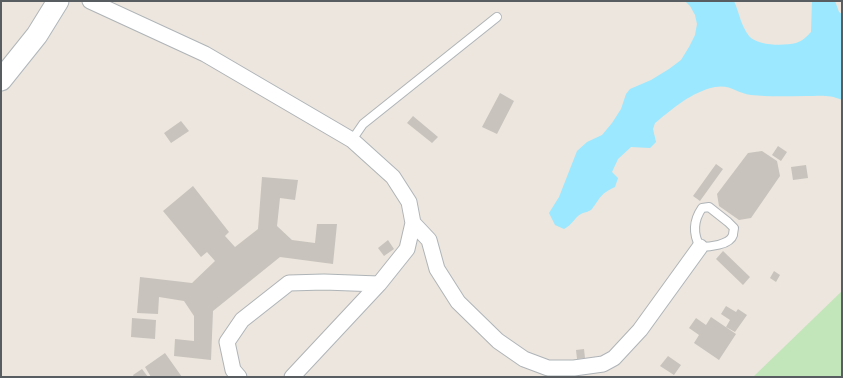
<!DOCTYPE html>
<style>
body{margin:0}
#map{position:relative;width:843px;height:378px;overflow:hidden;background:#ece6de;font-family:"PT Sans Narrow",sans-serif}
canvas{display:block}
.frame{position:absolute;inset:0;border:2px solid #575d60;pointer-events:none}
</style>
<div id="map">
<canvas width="843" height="378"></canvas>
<div class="frame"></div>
</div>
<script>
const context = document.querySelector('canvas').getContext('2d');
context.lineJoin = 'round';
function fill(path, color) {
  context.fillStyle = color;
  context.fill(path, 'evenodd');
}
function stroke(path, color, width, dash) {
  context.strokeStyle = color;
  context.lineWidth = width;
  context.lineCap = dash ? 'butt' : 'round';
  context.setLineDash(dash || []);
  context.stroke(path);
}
fill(new Path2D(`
 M 842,291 L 842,377 L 753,377 Z`), '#c2e5b9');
fill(new Path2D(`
 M 685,1 L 734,1 C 739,12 741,26 749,36 C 757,46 784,46 796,43 C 803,41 807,36 811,32 L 812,1 L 835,1 L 839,12 L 842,14 L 842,100 C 829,94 819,96 806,96 C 787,96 769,97 751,95 C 737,93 730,84 715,87 C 691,92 674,108 655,123 L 653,129 L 656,142 L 650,148 L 631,147 L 618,159 L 612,172 L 618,178 L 615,187 C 600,194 601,197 592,209 C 589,212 585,212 581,214 C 575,217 572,225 564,229 L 555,225 L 549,213 L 559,197 L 577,151 L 587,142 L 602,135 L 612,123 L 621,109 L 626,94 L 630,89 L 651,80 L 669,69 L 681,60 L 689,47 L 695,35 L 697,24 L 695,15 L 690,6 Z`), '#9be8ff');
fill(new Path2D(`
 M 500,93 L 514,101 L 497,134 L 482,127 Z
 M 413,116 L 438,137 L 432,143 L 407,123 Z
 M 181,121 L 189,131 L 171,143 L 164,133 Z
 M 778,146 L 787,152 L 781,161 L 772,155 Z
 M 762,151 L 777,161 L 780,176 L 751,218 L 739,220 L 719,206 L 717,194 L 748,153 Z
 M 716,164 L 723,169 L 700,201 L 693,196 Z
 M 806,165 L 808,178 L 793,180 L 791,167 Z
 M 262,177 L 298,180 L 295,200 L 280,198 L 277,226 L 292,240 L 315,243 L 317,224 L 337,224 L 333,264 L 280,257 L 213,311 L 211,360 L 174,356 L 175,339 L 194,341 L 194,316 L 184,301 L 159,297 L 158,314 L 137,313 L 140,277 L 192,283 L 215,261 L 207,252 L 201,257 L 163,211 L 193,186 L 229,232 L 225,236 L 235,247 L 258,229 Z
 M 388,240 L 394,249 L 384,256 L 378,248 Z
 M 723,251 L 750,277 L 743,285 L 716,259 Z
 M 774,271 L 780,275 L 776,282 L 770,278 Z
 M 726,306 L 736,312 L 738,309 L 747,315 L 735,332 L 726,327 L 730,320 L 721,314 Z
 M 711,317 L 736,334 L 719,360 L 694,343 L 699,335 L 689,328 L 696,318 L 706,325 Z
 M 132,318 L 156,320 L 155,339 L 131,337 Z
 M 584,349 L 585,358 L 577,359 L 576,350 Z
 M 165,353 L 182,377 L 151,377 L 145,367 Z
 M 668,356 L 681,365 L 674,375 L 660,366 Z
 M 142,369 L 148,377 L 134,377 L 133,375 Z`), '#c8c3bd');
const service = new Path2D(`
 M 352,140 L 363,124 L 497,17
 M 709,207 L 728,222 L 734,228 C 734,228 733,234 733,235 C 730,245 709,247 700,247 C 693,234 693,221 702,208 Z`);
const minor = new Path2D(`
 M 90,1 L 205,54 L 352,140 L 393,177 L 409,202 L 413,223 L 407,249 L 379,284 L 292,377
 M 413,223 L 429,240 L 437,269 L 458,302 L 498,341 L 524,359 L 548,368 L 574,368 L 603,364 L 614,358 L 640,330 L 700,247
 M 239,377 L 233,370 L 227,342 L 242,320 L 289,283 L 324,282 L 379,284`);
const secondary = new Path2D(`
 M 1,80 L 37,35 L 58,1`);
stroke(service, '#afb4b7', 10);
stroke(minor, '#afb4b7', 17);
stroke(secondary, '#b0b6ba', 23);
stroke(service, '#fff', 8);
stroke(minor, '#fff', 15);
stroke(secondary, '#fff', 21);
</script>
